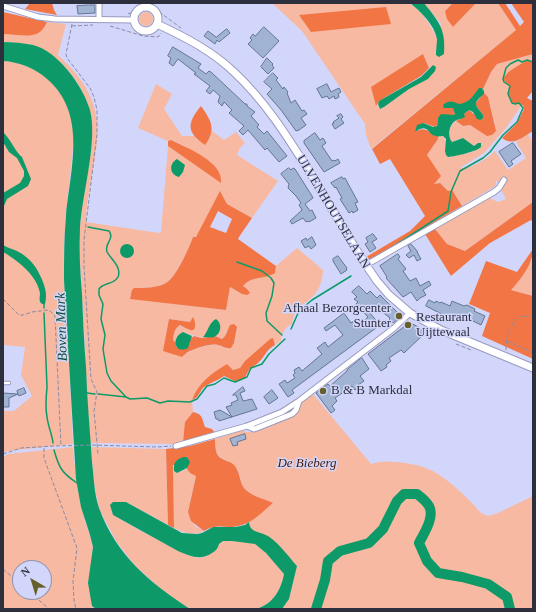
<!DOCTYPE html>
<style>
body{margin:0}
#map{position:relative;width:536px;height:612px;overflow:hidden;background:#d3d6fb;font-family:Georgia,serif}
canvas{display:block}
.frame{position:absolute;inset:0;border:4px solid #2e2f3d;pointer-events:none}
.north{position:absolute;left:12px;top:560px;width:40px;height:40px;box-sizing:border-box;background:#d3d6fb;border:1px solid #9193af;border-radius:50%;rotate:322deg;font-size:11px;font-weight:700;line-height:16px;text-align:center;color:#2e2f3d}
.north::after{content:'';display:block;margin:auto;width:14px;height:18px;background:#665f2b;clip-path:polygon(50% 0,100% 100%,50% 72%,0 100%)}
</style>
<div id="map">
<canvas width="536" height="612"></canvas>
<div class="frame"></div>
<div class="north">N</div>
</div>
<script>
const context = document.querySelector('canvas').getContext('2d');
context.lineJoin = 'round';
function fill(path, color) {
  context.fillStyle = color;
  context.fill(path, 'evenodd');
}
function stroke(path, color, width, dash) {
  context.strokeStyle = color;
  context.lineWidth = width;
  context.lineCap = dash ? 'butt' : 'round';
  context.setLineDash(dash || []);
  context.stroke(path);
}
function write(font, color, halo, rows, align = 'center') {
  context.font = font + ' Georgia,serif';
  context.lineWidth = 3;
  context.setLineDash([]);
  context.textBaseline = 'middle';
  context.strokeStyle = halo;
  context.fillStyle = color;
  for (const [text, x, y, turn = 0] of rows) {
    context.save();
    context.translate(x, y);
    context.rotate((+turn || 0) * Math.PI / 180);
    context.textAlign = isNaN(turn) ? turn : align;
    if (halo) context.strokeText(text, 0, 0);
    context.fillText(text, 0, 0);
    context.restore();
  }
}
fill(new Path2D(`
 M 272,3 L 410,3 C 423,13 430,24 437,38 L 441,24 L 424,3 L 453,3 L 445,11 L 453,27 L 476,3 L 498,3 L 516,30 L 371,149 L 366,135 L 365,124 L 302,31 ZM 423,54 L 429,68 L 433,65 L 428,79 L 409,89 L 384,107 L 380,109 L 378,105 L 377,106 Z
 M139 19a7 7 0 1 1 14 0a7 7 0 1 1-14 0Z
 M 47,22 L 66,24 L 58,55 C 122,113 90,151 86,222 L 159,233 L 161,232 L 168,146 L 221,182 L 211,162 L 200,155 L 172,140 L 168,141 L 138,128 L 156,84 L 172,94 L 164,109 L 182,136 L 195,136 L 197,140 L 210,139 L 212,131 L 224,140 L 236,132 L 245,143 L 240,148 L 237,155 L 278,181 L 252,218 L 227,204 L 222,195 L 196,237 L 193,237 C 189,248 176,278 166,283 C 157,288 144,288 134,288 L 130,298 L 226,310 L 230,287 L 242,294 L 247,289 L 242,286 C 252,276 263,278 275,273 L 276,266 L 297,248 L 323,270 C 323,277 320,289 315,294 C 304,307 296,303 292,324 L 287,327 L 281,336 L 281,341 L 275,345 L 273,340 L 270,339 L 248,359 L 240,368 L 236,370 L 230,369 L 207,378 L 192,400 L 193,412 C 186,420 184,431 183,442 L 174,444 L 90,443 C 87,405 86,366 84,328 C 82,295 79,262 80,229 C 81,194 99,141 89,109 C 83,86 65,62 44,50 C 34,44 15,42 3,42 L 3,34 L 36,34 L 45,27 ZM 169,319 L 190,322 L 189,330 L 180,325 C 174,329 174,333 173,340 L 176,343 L 176,338 L 183,332 C 190,335 195,335 201,338 L 207,333 L 219,333 L 215,336 L 222,339 L 225,336 L 226,331 L 237,327 L 234,343 L 230,348 C 225,349 222,346 218,345 C 209,344 192,349 186,354 L 164,351 Z
 M 533,54 L 533,62 L 531,63 L 527,60 C 520,66 512,69 505,75 L 506,83 L 510,86 L 510,90 L 508,94 L 512,103 L 520,103 L 521,106 L 506,128 L 484,153 L 460,168 C 470,170 488,158 495,151 L 508,170 L 526,158 L 516,142 L 528,134 L 533,143 L 533,202 L 465,251 L 447,244 L 435,229 L 488,197 L 498,202 L 506,199 L 496,180 L 496,185 L 494,187 L 462,206 L 452,190 L 448,191 L 440,183 L 434,184 L 427,155 L 438,139 L 438,136 L 443,136 C 446,140 448,151 451,157 C 460,153 474,154 481,147 L 478,143 L 474,146 L 459,139 L 451,142 C 447,135 449,126 456,121 L 463,126 L 470,125 L 476,129 L 495,123 C 490,114 492,100 484,93 L 484,91 L 483,89 L 491,72 L 497,64 Z
 M 3,61 C 33,62 63,84 71,113 C 76,134 72,156 70,177 C 67,200 65,223 64,246 C 63,273 65,299 67,325 C 69,365 71,404 73,444 L 7,451 L 3,453 L 3,411 L 14,411 L 32,396 L 21,375 L 25,347 L 3,345 Z
 M 533,258 L 533,296 L 511,290 L 521,278 Z
 M 313,394 L 371,464 C 380,461 387,461 396,462 C 406,463 416,464 426,468 C 446,476 467,497 481,513 L 488,516 L 498,513 L 533,496 L 533,609 L 282,609 L 289,599 L 297,566 L 252,530 L 250,527 L 249,522 L 273,503 C 264,499 254,497 247,491 C 240,486 241,476 237,469 C 227,456 213,462 215,439 L 243,430 L 246,432 L 252,432 L 290,417 L 299,410 L 299,404 Z
 M 73,447 L 74,460 L 85,522 L 90,535 L 93,547 L 91,560 L 92,606 L 96,609 L 3,609 L 3,457 L 8,454 ZM 20,568 L 44,568 L 44,592 L 20,592 Z
 M 91,447 L 166,449 L 168,525 L 126,502 L 111,509 L 113,515 L 141,531 L 188,555 L 198,558 L 207,556 L 223,541 C 233,541 246,540 255,544 C 264,548 278,565 284,574 C 281,590 273,604 256,609 L 190,609 L 167,594 L 135,566 L 116,541 L 99,509 L 94,483 Z
 M 187,469 L 190,473 L 196,475 L 188,512 L 195,526 L 204,531 C 194,536 183,533 174,528 L 173,476 L 174,471 L 177,473 Z`), '#f7b9a2');
fill(new Path2D(`
 M 30,3 L 52,3 L 54,10 L 57,15 L 25,9 Z
 M 453,3 L 476,3 L 453,27 L 447,19 L 445,11 Z
 M 498,3 L 505,3 L 520,26 L 524,22 L 511,3 L 533,3 L 533,54 L 497,64 L 491,72 L 483,89 L 482,88 C 474,94 468,107 457,104 L 450,107 L 453,107 L 455,114 L 454,115 L 449,115 L 438,118 L 437,125 L 435,127 L 423,123 L 415,132 C 424,126 428,131 436,136 L 438,136 L 438,139 L 427,155 L 441,176 L 434,184 L 440,183 L 448,191 L 452,190 L 462,206 L 368,261 L 366,257 L 410,231 L 425,216 L 390,159 L 380,164 L 372,149 L 516,30 Z
 M 386,7 L 391,24 L 311,32 L 299,15 Z
 M 3,12 L 47,22 C 39,42 21,34 3,34 Z
 M 423,54 L 429,68 L 421,76 L 379,101 L 376,106 L 371,87 Z
 M 527,60 L 533,62 L 533,91 L 527,98 L 533,101 L 533,131 C 522,137 514,147 502,138 L 517,123 L 524,109 L 523,105 L 521,106 L 520,103 L 515,104 L 512,103 L 508,94 L 510,90 L 510,86 C 508,84 504,82 504,79 C 504,72 522,64 527,60 Z
 M 484,93 L 488,97 L 496,131 L 492,135 L 487,136 L 470,125 L 463,126 L 456,121 L 464,117 L 464,114 L 469,110 L 481,120 L 483,118 L 483,115 C 473,101 474,106 484,93 Z
 M 201,106 C 211,120 217,130 205,145 C 186,132 187,123 201,106 Z
 M 171,140 C 187,148 224,162 221,183 L 168,146 L 168,141 Z
 M 220,191 L 227,204 L 252,218 L 239,237 L 238,239 L 276,266 L 275,273 C 263,280 253,275 243,286 L 247,289 L 250,293 L 247,295 L 242,294 L 230,287 L 226,310 L 130,299 L 132,290 L 134,288 C 144,288 157,288 166,283 C 176,278 189,248 193,237 L 196,237 ZM 218,211 L 232,219 L 226,233 L 210,227 Z
 M 533,202 L 533,222 L 531,220 L 490,243 L 451,276 L 425,234 L 435,229 L 447,244 L 465,251 Z
 M 533,249 C 533,264 521,279 511,290 L 533,296 L 533,359 L 482,336 L 490,313 L 469,304 L 486,261 L 517,272 Z
 M 193,317 C 195,320 198,332 190,330 C 189,330 182,326 180,325 C 174,329 174,333 173,340 L 176,343 L 176,347 L 189,345 L 190,339 L 194,336 L 201,338 L 215,336 L 222,339 L 225,336 L 230,325 L 234,324 L 237,327 L 234,343 L 231,348 C 225,349 223,346 218,345 C 210,343 197,348 190,351 C 187,352 184,355 182,357 L 163,351 L 169,319 L 190,322 Z
 M 273,338 L 275,345 C 267,349 265,356 259,362 C 250,370 251,365 245,378 L 237,382 L 224,376 C 219,380 207,384 203,388 C 199,393 198,398 192,400 C 198,383 212,373 227,364 L 233,370 L 240,368 L 245,361 L 270,339 Z
 M 193,412 C 203,414 202,419 205,427 L 212,429 L 215,433 L 183,442 L 185,422 Z
 M 215,439 C 215,444 215,449 217,454 C 221,461 230,460 235,466 C 241,474 239,485 247,491 C 254,497 265,499 273,503 C 263,511 252,524 238,526 C 226,529 217,523 204,531 L 191,521 L 188,512 L 196,476 L 190,473 L 187,469 L 187,468 L 173,465 L 174,528 L 168,525 L 166,449 L 190,446 Z`), '#f27645');
fill(new Path2D(`
 M 410,3 L 424,3 C 439,22 446,29 444,54 L 439,57 L 436,55 C 436,50 437,43 437,39 C 434,24 421,12 410,3 Z
 M 3,42 C 13,42 23,43 33,45 C 58,51 83,86 90,110 C 98,142 82,194 80,228 C 79,250 80,272 82,294 C 83,318 84,343 86,367 C 87,399 90,431 92,462 C 94,478 94,493 99,508 C 116,555 150,583 190,609 L 96,609 L 92,606 L 88,583 L 93,547 L 90,535 L 81,507 L 76,479 L 64,280 C 64,258 64,237 66,216 C 70,170 88,114 47,79 C 35,68 19,62 3,61 Z
 M 433,65 L 436,67 L 435,71 L 428,79 L 409,89 L 384,107 L 380,109 L 378,104 L 379,101 L 421,77 Z
 M 479,88 L 482,88 L 484,91 L 484,94 C 472,104 475,104 483,115 L 483,118 L 481,120 L 477,119 L 473,112 L 469,110 L 464,114 L 465,117 C 462,119 458,119 455,121 C 449,125 447,136 452,142 L 463,138 L 474,146 L 478,143 L 481,143 L 481,147 C 476,152 456,156 448,157 L 446,155 L 445,151 L 446,139 L 443,136 C 441,136 438,137 436,136 C 427,135 429,122 415,132 L 417,125 L 423,123 L 433,127 L 437,126 L 438,118 L 441,114 L 454,115 L 455,114 L 453,108 L 444,108 L 443,105 C 450,99 452,102 460,104 C 470,102 473,96 479,88 Z
 M 3,132 C 10,138 16,153 22,157 L 31,179 L 28,186 L 7,199 L 3,208 L 3,193 L 20,183 L 24,176 L 24,171 L 17,158 L 9,152 L 3,142 Z
 M 177,159 L 185,165 L 183,172 L 179,177 C 170,175 168,164 177,159 Z
 M120 251a7 7 0 1 1 14 0a7 7 0 1 1-14 0Z
 M 3,245 C 8,248 13,249 17,251 C 31,258 38,269 43,282 C 46,290 47,296 45,304 L 42,304 L 40,302 C 39,298 40,296 40,293 C 37,275 17,260 3,252 Z
 M 216,319 C 223,324 221,334 214,337 C 211,338 207,337 203,337 C 208,332 209,322 216,319 Z
 M 183,332 L 192,336 L 188,348 C 174,355 171,337 183,332 Z
 M 184,457 L 187,457 L 190,462 L 187,468 L 177,473 L 174,471 C 173,463 176,459 184,457 Z
 M 113,502 L 126,502 L 182,533 L 197,534 L 202,533 L 213,527 L 236,527 L 245,525 L 249,522 C 250,533 259,531 268,536 C 279,543 288,556 297,566 L 289,599 L 282,609 L 256,609 C 273,604 281,590 284,574 L 266,553 L 255,544 L 232,541 L 223,541 L 219,544 C 218,548 216,551 212,553 C 200,561 190,556 178,551 L 113,515 L 110,505 Z`), '#0e9a68');
stroke(new Path2D(`
 M 88,227 L 109,231 C 115,239 104,243 107,252 C 111,259 122,267 118,277 C 114,285 104,282 99,289 L 99,295 L 103,304 L 101,319 L 105,335 L 103,349 L 107,373 L 111,381 L 126,397
 M 388,250 L 448,211 L 451,192 L 460,171 L 483,158 L 490,152 L 503,135 L 517,122 L 523,108 L 519,103 L 515,104 L 512,103 L 508,94 L 510,86 L 504,82 L 503,79 L 506,68 L 510,64 L 518,60 L 522,62 L 527,60 L 533,62
 M 237,262 L 262,271 L 271,278 L 274,283 L 272,296 L 266,313 L 267,321 L 282,335
 M 44,302 L 44,308
 M 44,313 L 47,387 C 46,397 45,407 47,417 C 48,426 52,434 53,443
 M 291,329 L 299,311 L 312,300 L 351,276
 M 87,393 L 95,394
 M 98,394 L 126,397 L 130,399 L 147,398 L 160,403 L 168,401 L 190,402 L 197,399 L 207,386 L 215,384 L 224,378 L 235,382 L 247,377 L 251,368 L 262,364 L 269,354 L 285,339
 M 54,450 C 59,468 62,473 77,483`), '#0e9a68', 1.5);
stroke(new Path2D(`
 M 316,609 L 325,580 L 328,561 L 340,551 L 369,543 L 383,529 L 397,501 L 404,494 L 417,494 C 421,497 426,501 429,506 C 435,517 424,533 419,543 L 427,561 L 438,573 L 462,577 L 488,584 L 507,597 L 510,609`), '#0e9a68', 10);
const building = new Path2D(`
 M 89,5 L 95,5 L 95,13 L 78,14 L 77,6 Z
 M 264,27 L 279,41 L 263,58 L 248,44 L 252,40 L 250,38 L 253,34 L 255,36 Z
 M 227,29 L 230,33 L 219,42 L 217,40 L 215,44 L 204,36 L 208,31 L 216,37 Z
 M 173,47 L 201,64 L 198,68 L 206,74 L 209,71 L 211,72 L 245,104 L 247,104 L 247,106 L 255,112 L 251,116 L 259,125 L 257,127 L 264,134 L 267,131 L 287,156 L 279,162 L 267,148 L 265,150 L 248,130 L 243,135 L 239,131 L 244,126 L 229,113 L 232,110 L 224,102 L 222,106 L 218,102 L 220,96 L 213,90 L 210,94 L 206,91 L 210,86 L 194,74 L 196,73 L 178,59 L 173,66 L 169,63 L 171,58 L 168,56 Z
 M 267,58 L 273,64 L 272,65 L 274,68 L 268,74 L 261,67 Z
 M 273,73 L 278,78 L 276,80 L 283,89 L 284,87 L 288,92 L 287,93 L 291,103 L 295,100 L 302,111 L 304,110 L 307,114 L 301,118 L 306,125 L 299,130 L 296,131 L 281,110 L 267,94 L 272,89 L 264,82 Z
 M 327,84 L 331,92 L 339,88 L 341,92 L 338,94 L 339,97 L 335,99 L 334,96 L 329,99 L 327,96 L 322,98 L 317,89 Z
 M 341,114 L 343,117 L 341,119 L 344,123 L 335,129 L 332,124 L 334,123 L 333,122 L 339,118 L 337,116 Z
 M 315,133 L 320,140 L 323,138 L 326,143 L 322,146 L 332,161 L 334,160 L 335,161 L 338,159 L 340,163 L 324,172 L 304,143 L 304,141 Z
 M 513,143 L 521,154 L 511,161 L 513,164 L 509,167 L 499,152 Z
 M 289,168 L 291,170 L 293,168 L 295,169 L 312,196 L 313,198 L 305,204 L 310,211 L 312,210 L 316,218 L 309,222 L 308,221 L 306,222 L 303,218 L 292,224 L 290,221 L 302,210 L 299,205 L 301,203 L 296,196 L 288,188 L 289,184 L 281,174 Z
 M 342,177 L 343,179 L 345,178 L 358,202 L 355,203 L 358,210 L 353,213 L 352,211 L 349,213 L 340,199 L 342,198 L 336,187 L 335,188 L 331,183 Z
 M 373,234 L 377,239 L 372,242 L 376,248 L 370,252 L 365,244 L 368,242 L 366,238 Z
 M 312,237 L 316,245 L 311,249 L 309,246 L 305,248 L 301,241 L 306,238 L 307,240 Z
 M 411,244 L 418,252 L 417,252 L 421,259 L 417,261 L 414,255 L 409,258 L 406,255 L 411,251 L 408,246 Z
 M 398,254 L 400,257 L 398,259 L 406,269 L 403,271 L 410,281 L 416,278 L 420,286 L 429,281 L 431,285 L 423,290 L 426,295 L 420,298 L 417,301 L 411,292 L 403,297 L 386,278 L 387,277 L 380,266 Z
 M 338,256 L 347,268 L 346,268 L 347,270 L 341,274 L 333,261 L 333,259 Z
 M 359,286 L 367,294 L 370,291 L 377,298 L 380,295 L 401,316 L 393,323 L 389,319 L 390,318 L 375,306 L 369,312 L 380,325 L 292,390 L 294,393 L 288,397 L 279,384 L 285,380 L 287,383 L 295,378 L 293,375 L 295,373 L 294,370 L 299,367 L 302,371 L 322,354 L 317,348 L 325,342 L 328,347 L 343,335 L 335,325 L 326,331 L 324,328 L 344,313 L 351,323 L 355,320 L 358,324 L 359,323 L 360,324 L 368,317 L 356,304 L 358,302 L 354,299 L 357,297 L 352,292 Z
 M 429,300 L 435,303 L 436,301 L 440,303 L 441,302 L 450,306 L 452,301 L 464,306 L 467,305 L 475,309 L 474,311 L 485,316 L 481,325 L 459,314 L 455,321 L 426,306 Z
 M 407,321 L 424,330 L 423,333 L 424,334 L 404,353 L 401,350 L 389,358 L 391,361 L 386,365 L 387,367 L 381,371 L 368,354 L 405,326 Z
 M 362,358 L 369,369 L 360,376 L 364,381 L 358,385 L 360,387 L 355,390 L 352,386 L 335,398 L 337,401 L 332,406 L 335,410 L 331,413 L 316,393 L 328,384 L 330,386 L 339,378 L 347,371 L 347,370 Z
 M 243,387 L 245,391 L 240,393 L 243,401 L 252,399 L 257,409 L 219,421 L 218,419 L 216,419 L 214,412 L 220,410 L 232,417 L 226,407 L 232,405 L 231,403 L 238,400 L 236,395 L 233,395 Z
 M 24,388 L 26,393 L 19,396 L 18,394 L 9,398 L 9,407 L 3,407 L 3,393 L 18,394 L 17,391 Z
 M 272,390 L 278,398 L 269,404 L 264,397 Z
 M 245,434 L 246,439 L 237,442 L 238,445 L 233,446 L 230,439 Z`);
fill(building, '#a0b3d3');
stroke(building, '#637593', 1);
const service = new Path2D(`
 M 3,383 L 9,383`);
const minor = new Path2D(`
 M 99,3 L 99,20
 M 3,6 L 38,17 L 55,19 L 134,20
 M 366,265 L 494,192 L 499,188 L 504,180
 M 247,426 L 254,429 L 257,428 L 292,414 L 296,410 L 299,401
 M 176,446 L 247,426 L 282,412 L 299,401 L 394,328 L 410,313`);
const secondary = new Path2D(`
 M134 19a12 12 0 1 1 24 0a12 12 0 1 1-24 0Z
 M 157,24 C 185,37 212,51 234,72 C 268,104 290,141 314,179 C 331,208 348,237 366,265 L 377,281 L 389,295 L 410,313 L 441,330 L 533,368`);
stroke(service, '#989bbe', 4.5);
stroke(minor, '#989bbe', 7);
stroke(secondary, '#989bbe', 9);
stroke(new Path2D(`
 M 151,3 L 158,11 L 181,28
 M 151,3 L 152,9
 M 128,14 L 138,10 L 137,3
 M 72,24 L 66,54 L 67,58 L 90,88 L 94,97 L 97,110 L 97,134 L 84,240 L 84,266 L 91,379 L 97,392 L 94,411 L 98,454
 M 72,26 L 93,25
 M 110,26 L 143,36 L 158,37 L 161,33
 M 152,30 L 157,31
 M 3,299 L 19,315 L 23,315 L 32,312 L 48,310 L 50,311 L 55,316 L 61,446
 M 507,341 L 533,353
 M 456,344 L 471,350
 M 506,350 C 506,337 509,324 521,316 L 533,317
 M 44,448 L 44,458 L 77,548 L 73,581 L 74,601 L 76,609
 M 3,454 L 21,448 L 55,446 L 92,445 L 157,447 L 171,446
 M 3,569 L 20,584
 M 30,592 L 49,609`), '#898ba6', 1, [4, 2]);
stroke(service, '#fff', 2.5);
stroke(minor, '#fff', 5);
stroke(secondary, '#fff', 7);
for (const [x, y, r, color] of [
 [399,316,4,"#665f2b"],
 [408,325,4,"#665f2b"],
 [323,391,4,"#665f2b"]
]) {
  const dot = new Path2D();
  dot.arc(x, y, r, 0, 2 * Math.PI);
  context.fillStyle = color;
  context.fill(dot);
  stroke(dot, '#d3d6fb', 1.5);
}
write('13px', '#2e2f3d', '#d3d6fb', [
 ["ULVENHOUTSELAAN",333,212,59]
]);
write('13px', '#2e2f3d', '#d3d6fb', [
 ["Afhaal Bezorgcenter",391,309,"right"],
 ["Stunter",391,324,"right"],
 ["Restaurant",416,318],
 ["Uijttewaal",416,333],
 ["B & B Markdal",331,391]
], 'left');
write('italic 13px', '#481905', '#d3d6fb', [
 ["De Bieberg",307,464]
]);
write('italic 14px', '#0c4e34', '#d3d6fb', [
 ["Boven Mark",62,327,-92]
]);
</script>
